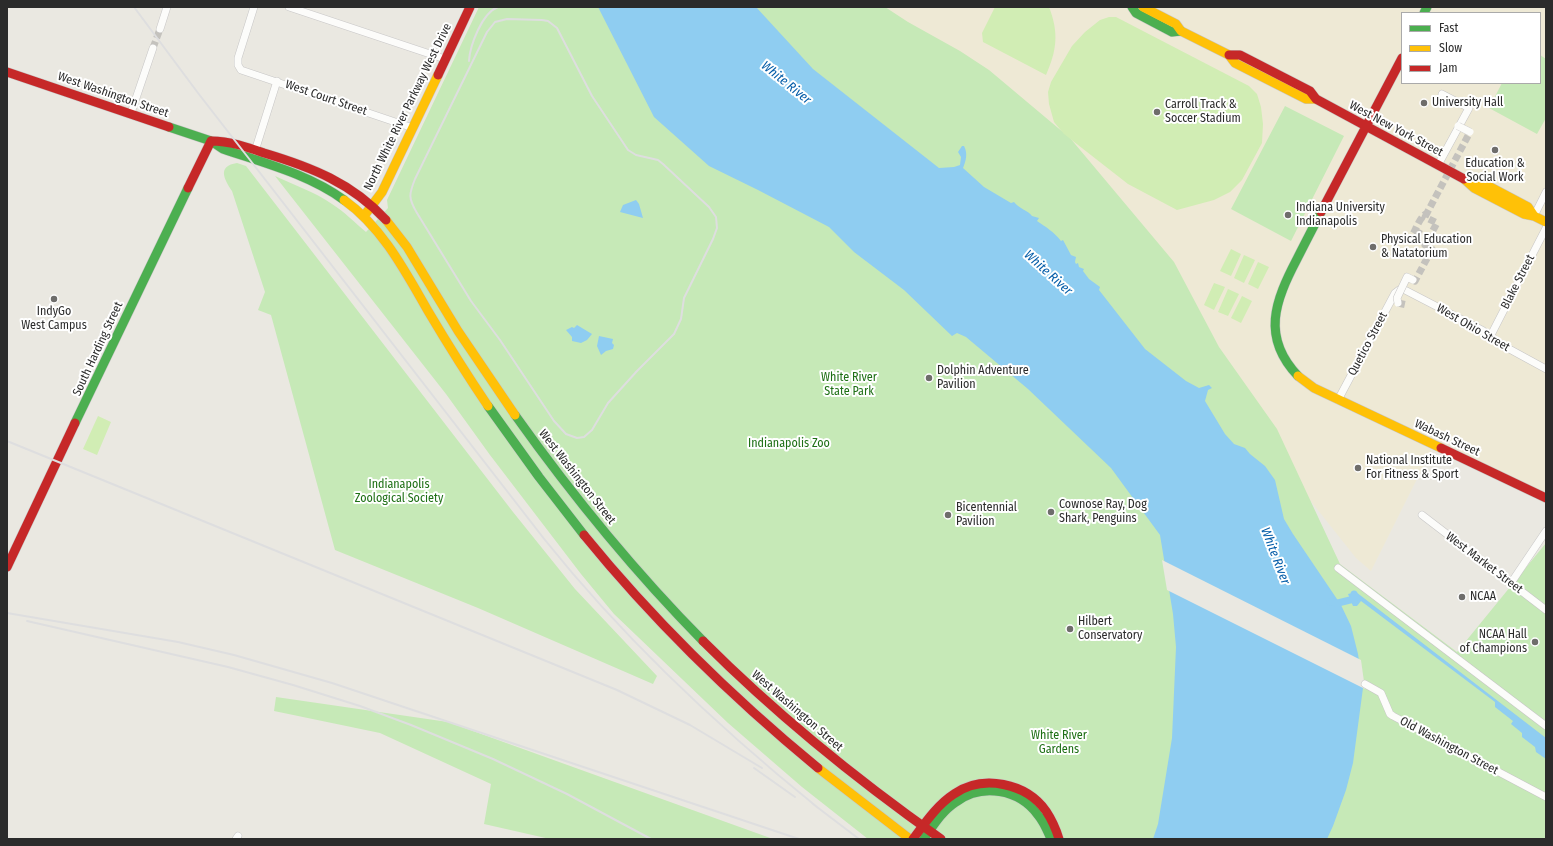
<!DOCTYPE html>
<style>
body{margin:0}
#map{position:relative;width:1553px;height:846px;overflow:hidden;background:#eae8e1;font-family:"Fira Sans Condensed",sans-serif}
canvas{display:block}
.frame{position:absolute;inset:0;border:8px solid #2b2b2b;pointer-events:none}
.legend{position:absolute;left:1401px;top:12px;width:140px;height:72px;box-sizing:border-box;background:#fff;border:1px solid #aaa;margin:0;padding:5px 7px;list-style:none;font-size:12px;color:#2b2b2b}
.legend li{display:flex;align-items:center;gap:8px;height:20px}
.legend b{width:20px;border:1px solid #aaa}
</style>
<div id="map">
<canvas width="1553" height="846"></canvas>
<div class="frame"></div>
<ul class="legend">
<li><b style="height:5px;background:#4caf50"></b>Fast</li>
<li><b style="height:5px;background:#ffc107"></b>Slow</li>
<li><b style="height:5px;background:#c62828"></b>Jam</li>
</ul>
</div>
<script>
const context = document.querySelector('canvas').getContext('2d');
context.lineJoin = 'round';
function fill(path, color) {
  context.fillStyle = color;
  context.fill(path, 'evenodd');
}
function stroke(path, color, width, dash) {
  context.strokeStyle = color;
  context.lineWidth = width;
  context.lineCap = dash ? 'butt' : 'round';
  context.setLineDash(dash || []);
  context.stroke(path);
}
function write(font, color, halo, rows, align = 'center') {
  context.font = font + ' "Fira Sans Condensed",sans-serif';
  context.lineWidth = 4;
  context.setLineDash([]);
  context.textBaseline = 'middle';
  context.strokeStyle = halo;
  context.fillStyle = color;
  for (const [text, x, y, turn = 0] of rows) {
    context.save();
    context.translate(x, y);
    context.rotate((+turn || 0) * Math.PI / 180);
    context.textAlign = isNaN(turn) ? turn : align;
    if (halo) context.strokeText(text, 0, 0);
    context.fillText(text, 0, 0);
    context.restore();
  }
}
fill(new Path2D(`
 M 813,7 L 1546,7 L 1546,504 L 1434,445 L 1371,571 L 1356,558 L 1259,436 ZM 1402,13 L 1540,13 L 1540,83 L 1402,83 Z`), '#eee9d5');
fill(new Path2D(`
 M 479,7 L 885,7 L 908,22 L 960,51 L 989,70 L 1070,138 L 1174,262 L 1219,347 L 1277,429 L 1340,564 L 1457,652 L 1546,543 L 1546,839 L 868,839 L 802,787 L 728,723 L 614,614 L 581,574 L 490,455 L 446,394 L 275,176 C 294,185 315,192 332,204 C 345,212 355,223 366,232 L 388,208 L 387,200 Z
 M 1540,55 L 1546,59 L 1546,118 L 1537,134 L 1489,108 L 1502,83 L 1540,83 Z
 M 1285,106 L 1344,136 L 1291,241 L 1231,209 Z
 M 237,163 L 246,166 L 513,512 L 575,589 L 657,676 L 653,684 L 478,608 L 335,550 L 271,315 L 258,310 L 265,292 L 232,191 C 224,179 217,166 237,163 Z
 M 276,697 L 448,722 L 773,839 L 550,839 L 484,824 L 491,784 L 380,733 L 274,711 Z`), '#c6e9b7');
fill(new Path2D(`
 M 995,7 L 1049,7 C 1059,33 1057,50 1046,75 L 983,42 L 982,33 Z
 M 1109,17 L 1116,17 L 1249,86 L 1257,94 L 1261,107 L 1263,124 L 1262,143 L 1242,180 L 1230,192 L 1214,200 L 1177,210 L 1128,184 L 1064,134 L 1054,122 L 1049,104 L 1048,92 L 1051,82 L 1072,46 L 1085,32 L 1100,20 Z
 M 1231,249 L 1241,254 L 1231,276 L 1220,271 Z
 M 1244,255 L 1255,260 L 1244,283 L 1234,278 Z
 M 1258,262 L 1269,267 L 1258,289 L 1248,284 Z
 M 1214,283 L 1225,287 L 1214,310 L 1204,305 Z
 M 1228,289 L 1239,294 L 1228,316 L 1218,312 Z
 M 1242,296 L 1252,301 L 1241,323 L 1231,318 Z
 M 98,416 L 111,422 L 97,455 L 83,449 Z`), '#d1edb4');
fill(new Path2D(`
 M 598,7 L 756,7 L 813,69 L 939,168 L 954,167 L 960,165 L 961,157 L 958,152 L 962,146 L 964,146 C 968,153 966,161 963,168 L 984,187 L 1011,203 L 1014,202 C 1018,208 1029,211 1032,216 L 1039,218 L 1037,221 C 1046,227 1054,232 1061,241 L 1063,240 L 1071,255 L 1076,257 L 1075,262 L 1076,264 L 1078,263 L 1079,267 L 1084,269 L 1083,271 L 1089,279 L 1100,287 L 1099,290 L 1145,349 L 1186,381 L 1199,388 L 1209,385 L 1212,388 L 1208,390 L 1205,401 L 1225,434 L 1234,444 L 1245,448 L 1250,454 L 1265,466 L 1275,480 L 1284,519 L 1293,534 L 1341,605 L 1351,626 L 1358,654 L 1363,688 L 1353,763 L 1346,790 L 1333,826 L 1327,839 L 1153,839 L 1158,824 L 1172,738 L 1176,647 L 1173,614 L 1160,535 L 1111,468 L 1028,389 L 966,337 L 957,333 L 952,336 L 904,290 L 854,252 L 829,227 L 758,190 L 709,166 L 654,117 Z
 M 636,200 L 639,204 L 643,218 L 620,212 L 623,205 Z
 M 577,325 L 592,334 L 587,340 L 581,343 L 572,341 L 572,337 L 566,330 L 572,327 L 574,328 Z
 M 599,336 L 613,339 L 612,343 L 614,345 L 613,349 L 606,351 L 601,355 L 597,346 Z
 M 1356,592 L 1546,738 L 1546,759 L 1536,752 L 1535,747 L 1522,737 L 1522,733 L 1511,724 L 1513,721 L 1495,707 L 1495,702 L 1361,601 L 1357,606 L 1353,606 L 1348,594 Z`), '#8fcdf1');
fill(new Path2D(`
 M 1162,560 L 1361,660 L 1365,689 L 1167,590 Z`), '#eae8e1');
stroke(new Path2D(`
 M 1330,602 L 1338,603 L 1354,599 L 1354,594`), '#8fcdf1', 7);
stroke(new Path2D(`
 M 153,48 L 160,29
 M 1415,231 L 1429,238
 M 1408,242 C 1415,234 1418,218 1427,213 L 1470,132
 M 1413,280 L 1415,281 L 1432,249 L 1425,245 L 1437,223 L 1425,217 L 1427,213
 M 1398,303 L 1407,305`), '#c4c2bd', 7, [7, 3.5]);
const street = new Path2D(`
 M 254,7 L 238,58 L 238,65 L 241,70 L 413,128
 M 289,7 L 445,59
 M 160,29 L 167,7
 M 131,113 L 153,48
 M 255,151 L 277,81
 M 1438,165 L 1469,108 L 1442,94
 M 1534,216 L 1546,192
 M 1490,337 L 1546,228
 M 1338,400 L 1395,293 L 1399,290 L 1403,289 L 1482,330 L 1502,345 L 1546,369
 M 1422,515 L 1546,610
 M 1338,568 L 1546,726
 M 1511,583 L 1546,531
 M 1365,684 L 1381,693 L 1390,714 L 1393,716 L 1546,797
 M 236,839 L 238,836`);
const fast = new Path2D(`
 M 1132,7 L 1136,13 L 1172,32 L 1181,31
 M 1424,13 L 1427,7
 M 169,127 L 211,141 L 223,149 C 264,163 308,174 344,200
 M 1298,376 C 1261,337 1275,301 1297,259 C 1305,243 1313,228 1321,212
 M 488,406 L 539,477 L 584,535
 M 515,415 C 572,495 634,571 703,641
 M 75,423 L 188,188
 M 924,839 C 933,826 942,811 956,802 C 982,783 1019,789 1038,815 C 1044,822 1047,830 1051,839`);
const slow = new Path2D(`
 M 1143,7 L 1176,24 L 1181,31 L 1229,55 L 1235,63 L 1306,99 L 1316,99
 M 1464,179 L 1474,188 L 1524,214 L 1534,216 L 1546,222
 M 1465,179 L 1477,180 L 1528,207 L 1534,216
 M 344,200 C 382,227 405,271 428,311 C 447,343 467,375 488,406
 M 364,216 L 382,192 L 438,75
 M 386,220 L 407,247 L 458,331 L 515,415
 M 1298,376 L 1314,388 L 1441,448
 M 818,768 L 910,839`);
const jam = new Path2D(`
 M 1229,55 L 1240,55 L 1310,91 L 1316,99 L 1464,179
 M 7,72 L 169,127
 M 438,75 L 470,7
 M 211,141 C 230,141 247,147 264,153 C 311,167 352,183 386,220
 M 188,188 L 211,141
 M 1321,212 L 1402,58
 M 1441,448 L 1546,498
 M 584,535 C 654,621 733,698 818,768
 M 7,567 L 75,423
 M 703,641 C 776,714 856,779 941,839
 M 913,839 C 925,823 937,805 954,794 C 983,774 1026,783 1046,811 C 1052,820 1056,829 1059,839`);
stroke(street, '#c7c6c6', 8);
stroke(fast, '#c7c6c6', 10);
stroke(slow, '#c7c6c6', 10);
stroke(jam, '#c7c6c6', 10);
stroke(street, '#fcfcfa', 7);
stroke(fast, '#4caf50', 9);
stroke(slow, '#ffc107', 9);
stroke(jam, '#c62828', 9);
stroke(new Path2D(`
 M 134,7 L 198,93 L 545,540 C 625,640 718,727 817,807
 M 507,19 L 542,20 L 548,21 L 557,28 L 592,96 L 628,150 L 636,155 L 658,160 L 663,164 L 709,207 L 716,217 L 717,228 L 713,239 L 684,298 L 681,319 L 674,334 L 637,371 L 608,403 L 592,430 L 584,437 L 577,438 L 566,434 L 554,421 L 500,340 L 471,301 L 417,213 C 408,198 409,194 415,179 L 487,32 L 495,22 Z
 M 469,61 C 470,45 482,13 498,7
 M 7,441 L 617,690 L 690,725 L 762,768
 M 7,613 L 178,642 L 234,655 L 332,683 L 799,839
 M 27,621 L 228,667 L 293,685 L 360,706 L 411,725 L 493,759 L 567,794 L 651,839
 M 754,768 L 795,797
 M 813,804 L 859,839`), '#dededf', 2);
const streetBridge = new Path2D(`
 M 1458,126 L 1470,132
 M 1398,303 L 1397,298 L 1407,277 L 1413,280`);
stroke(streetBridge, '#c7c6c6', 8, []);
stroke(streetBridge, '#fcfcfa', 7);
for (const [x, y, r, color] of [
 [1424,103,4,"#6e6d6b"],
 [1157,112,4,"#6e6d6b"],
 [1495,150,4,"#6e6d6b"],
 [1288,215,4,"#6e6d6b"],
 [1373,247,4,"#6e6d6b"],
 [54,299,4,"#6e6d6b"],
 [929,378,4,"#6e6d6b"],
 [1358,468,4,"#6e6d6b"],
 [1051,512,4,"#6e6d6b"],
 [948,515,4,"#6e6d6b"],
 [1462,597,4,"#6e6d6b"],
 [1070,629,4,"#6e6d6b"],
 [1535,642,4,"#6e6d6b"]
]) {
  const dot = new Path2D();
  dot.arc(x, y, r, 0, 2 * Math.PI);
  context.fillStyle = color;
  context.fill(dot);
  stroke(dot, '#fff', 1.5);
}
write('12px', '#2b2b2b', '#fff', [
 ["West Washington Street",113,95,19],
 ["West Court Street",326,98,19],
 ["North White River Parkway West Drive",408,107,-64],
 ["West New York Street",1396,129,28],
 ["Blake Street",1518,282,-63],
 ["West Ohio Street",1473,328,30],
 ["Quetico Street",1368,344,-62],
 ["South Harding Street",98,349,-65],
 ["Wabash Street",1447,438,25],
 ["West Washington Street",577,477,52],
 ["West Market Street",1484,563,37],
 ["West Washington Street",797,711,41],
 ["Old Washington Street",1449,746,28]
]);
write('12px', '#2b2b2b', '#fff', [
 ["University Hall",1432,103],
 ["Carroll Track &",1165,105],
 ["Soccer Stadium",1165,119],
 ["Education &",1495,164,"center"],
 ["Social Work",1495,178,"center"],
 ["Indiana University",1296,208],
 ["Indianapolis",1296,222],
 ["Physical Education",1381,240],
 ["& Natatorium",1381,254],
 ["IndyGo",54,312,"center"],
 ["West Campus",54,326,"center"],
 ["Dolphin Adventure",937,371],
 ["Pavilion",937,385],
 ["National Institute",1366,461],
 ["For Fitness & Sport",1366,475],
 ["Cownose Ray, Dog",1059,505],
 ["Shark, Penguins",1059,519],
 ["Bicentennial",956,508],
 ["Pavilion",956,522],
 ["NCAA",1470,597],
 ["Hilbert",1078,622],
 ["Conservatory",1078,636],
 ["NCAA Hall",1527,635,"right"],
 ["of Champions",1527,649,"right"]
], 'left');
write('12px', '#1d6f14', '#fff', [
 ["White River",849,378],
 ["State Park",849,392],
 ["Indianapolis Zoo",789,444],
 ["Indianapolis",399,485],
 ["Zoological Society",399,499],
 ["White River",1059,736],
 ["Gardens",1059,750]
]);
write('italic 13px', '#035ca8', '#fff', [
 ["White River",786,83,39],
 ["White River",1048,273,42],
 ["White River",1275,556,69]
]);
</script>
